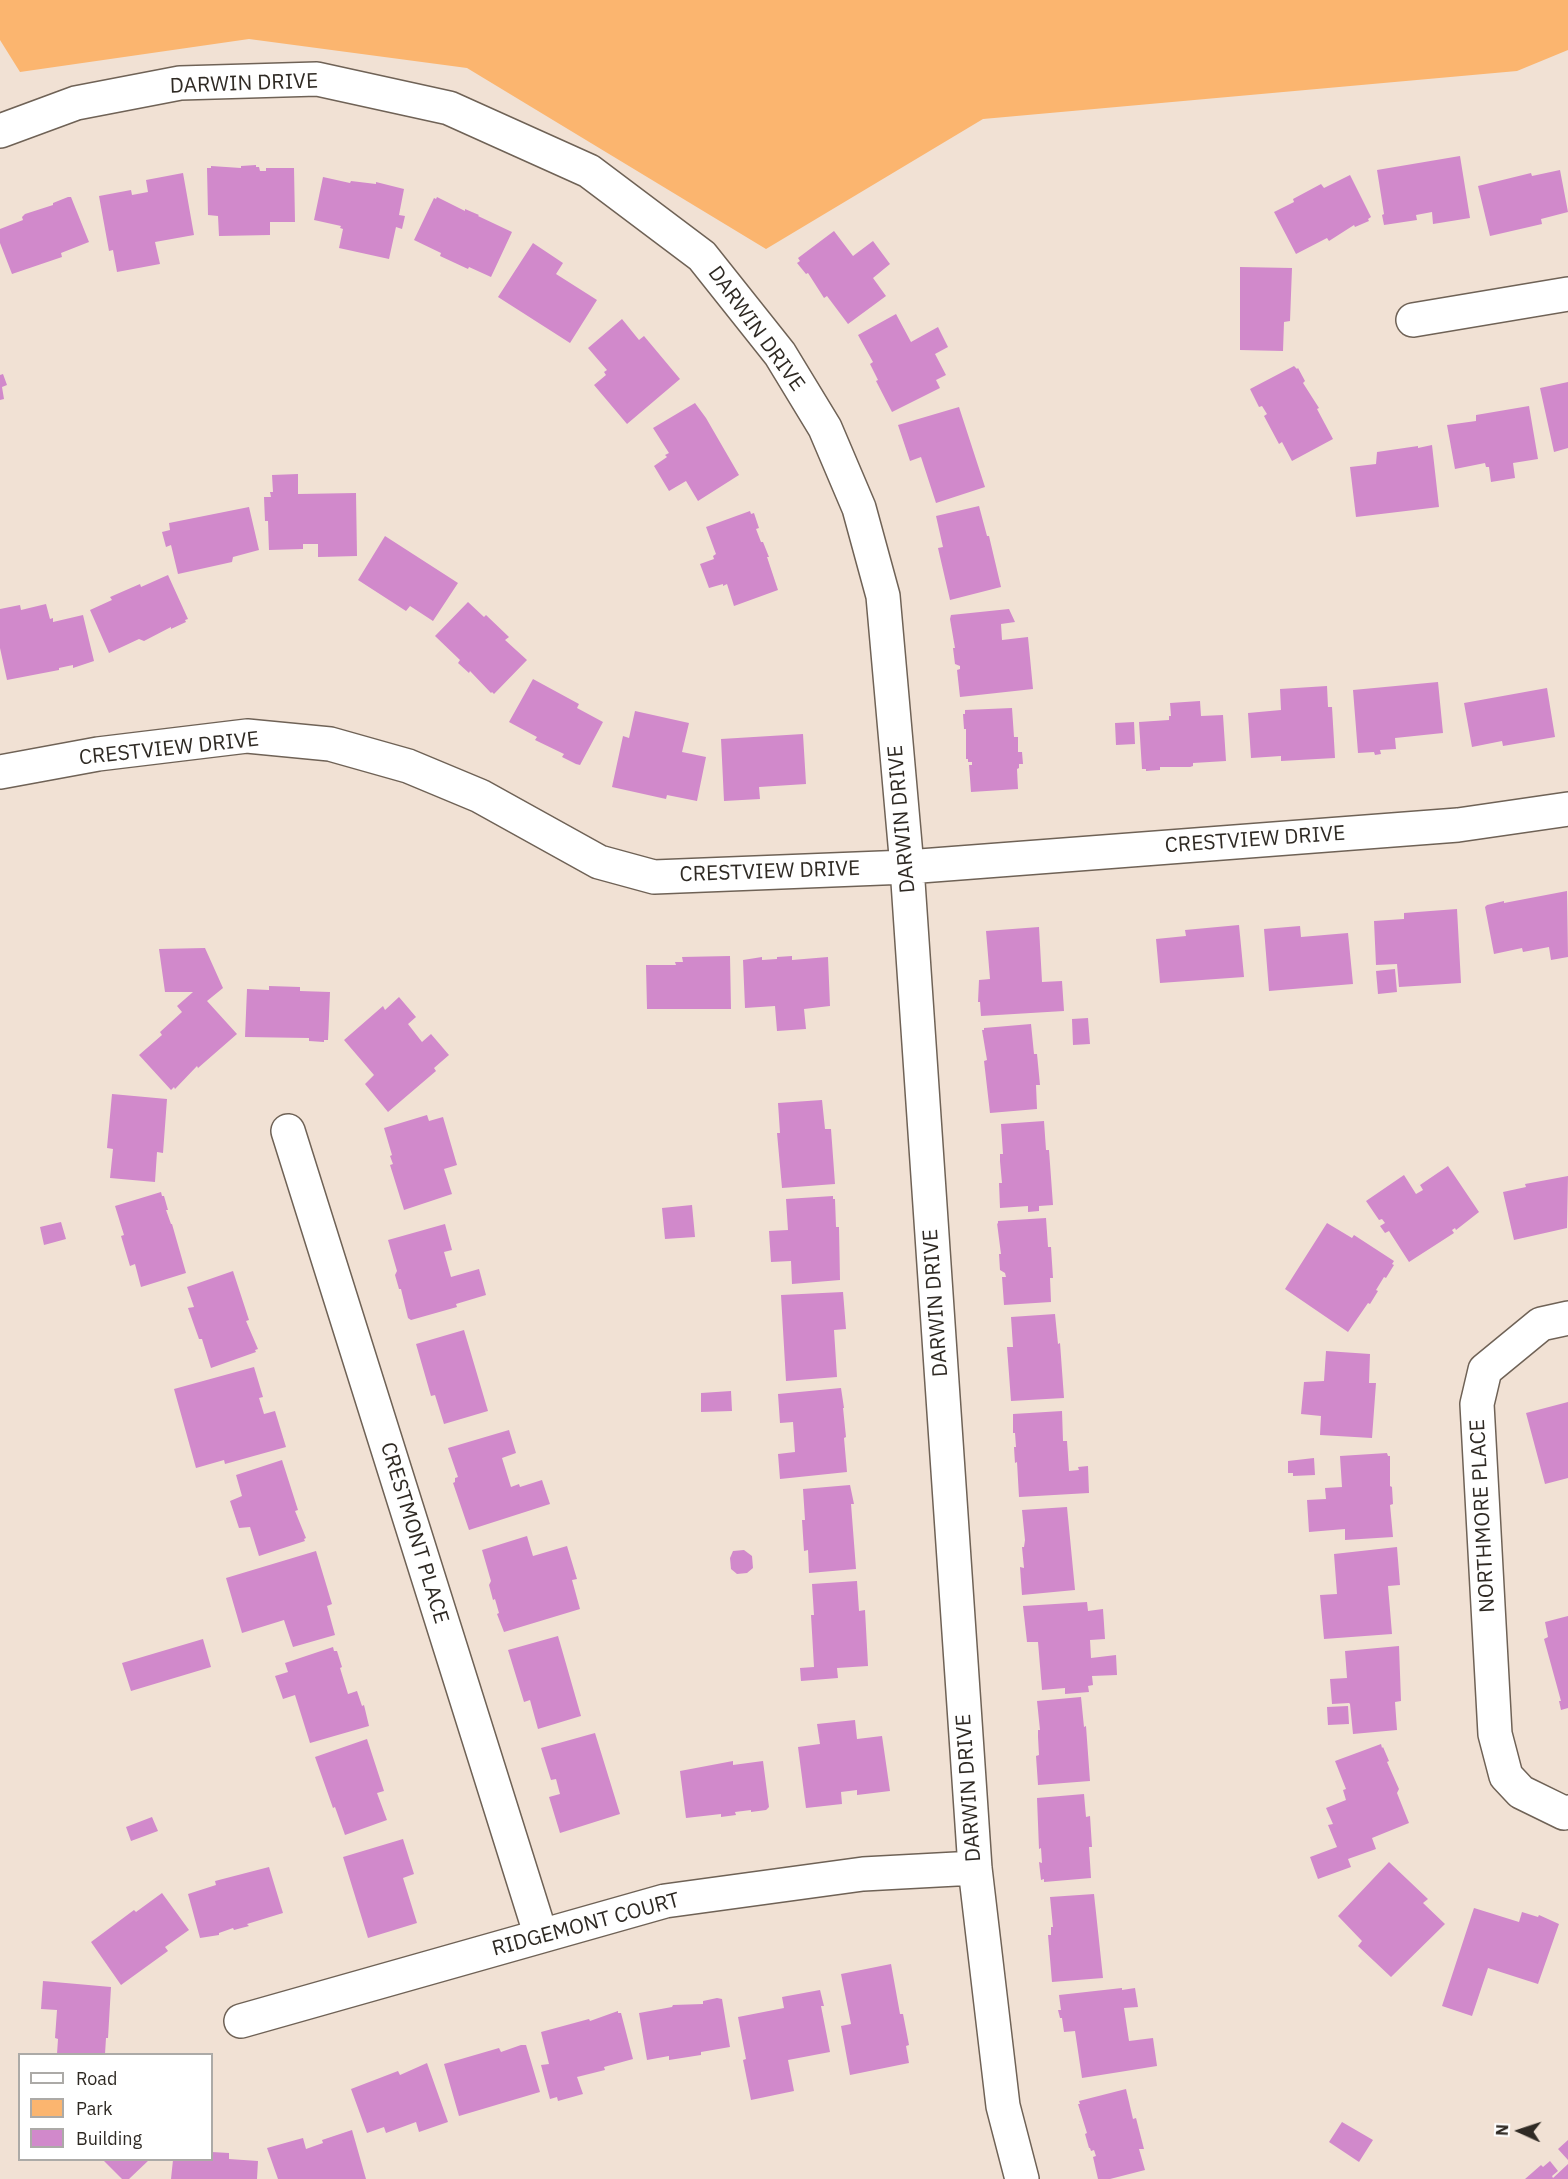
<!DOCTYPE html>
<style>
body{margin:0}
#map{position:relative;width:1568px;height:2179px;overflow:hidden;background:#f1e1d4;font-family:"IBM Plex Sans",sans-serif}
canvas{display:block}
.legend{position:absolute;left:18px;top:2053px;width:195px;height:108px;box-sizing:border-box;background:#fff;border:2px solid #acaaa7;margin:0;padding:8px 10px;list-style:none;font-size:18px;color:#2f2a24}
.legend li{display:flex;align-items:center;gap:12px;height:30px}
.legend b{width:30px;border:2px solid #acaaa7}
.north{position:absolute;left:1490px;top:2101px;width:60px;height:60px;-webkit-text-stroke:4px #fff;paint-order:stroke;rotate:273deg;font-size:16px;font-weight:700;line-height:24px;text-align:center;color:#2f2a24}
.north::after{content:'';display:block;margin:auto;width:21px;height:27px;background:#2f2a24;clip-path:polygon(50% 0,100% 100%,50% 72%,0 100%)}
</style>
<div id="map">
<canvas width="1568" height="2179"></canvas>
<ul class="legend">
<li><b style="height:8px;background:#fff"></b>Road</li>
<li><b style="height:16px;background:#fbb56f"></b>Park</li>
<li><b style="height:16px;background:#d189cb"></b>Building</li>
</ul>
<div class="north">N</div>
</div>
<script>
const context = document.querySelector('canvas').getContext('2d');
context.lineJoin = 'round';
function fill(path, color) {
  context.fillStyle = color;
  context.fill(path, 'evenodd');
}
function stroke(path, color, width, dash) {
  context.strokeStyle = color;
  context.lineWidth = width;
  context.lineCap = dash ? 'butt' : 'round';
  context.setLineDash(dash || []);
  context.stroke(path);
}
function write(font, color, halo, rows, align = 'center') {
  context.font = font + ' "IBM Plex Sans",sans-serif';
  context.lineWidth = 5;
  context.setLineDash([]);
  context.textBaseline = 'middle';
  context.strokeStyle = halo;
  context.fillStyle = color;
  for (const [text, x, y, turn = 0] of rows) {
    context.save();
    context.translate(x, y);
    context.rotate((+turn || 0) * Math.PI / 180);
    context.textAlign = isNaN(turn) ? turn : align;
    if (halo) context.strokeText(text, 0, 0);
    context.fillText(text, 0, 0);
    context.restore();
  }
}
fill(new Path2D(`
 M 0,0 L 1568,0 L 1568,50 L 1517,71 L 983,119 L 766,249 L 467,68 L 249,39 L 20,72 L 0,40 Z`), '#fbb56f');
fill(new Path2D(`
 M 1460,156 L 1470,218 L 1433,224 L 1432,212 L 1416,215 L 1417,220 L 1384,225 L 1382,215 L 1384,214 L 1377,170 Z
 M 256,165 L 256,167 L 259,167 L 260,171 L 266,171 L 266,168 L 294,168 L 295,222 L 270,222 L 270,235 L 219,236 L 218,216 L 208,215 L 207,168 L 211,168 L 211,166 L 241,168 L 241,166 Z
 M 1560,170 L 1568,212 L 1541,219 L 1542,224 L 1490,236 L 1478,186 L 1531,173 L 1532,176 Z
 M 183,173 L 194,235 L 155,242 L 160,264 L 117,272 L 113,250 L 109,251 L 99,196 L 131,190 L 132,195 L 148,192 L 146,180 Z
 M 1350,175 L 1371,217 L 1368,219 L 1369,221 L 1355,227 L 1354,225 L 1329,241 L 1327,238 L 1296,254 L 1274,212 L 1294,202 L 1293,199 L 1321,184 L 1324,188 Z
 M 323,177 L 350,183 L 351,181 L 376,184 L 376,182 L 404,189 L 399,215 L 405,216 L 402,229 L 396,227 L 389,259 L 339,248 L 343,229 L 340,228 L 341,226 L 314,220 Z
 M 68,197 L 71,197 L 89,242 L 61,253 L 62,257 L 12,274 L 0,243 L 0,229 L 23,220 L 22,217 L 25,214 L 53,205 L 53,203 Z
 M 437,197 L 465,211 L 465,209 L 479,215 L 478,216 L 512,232 L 491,277 L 469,267 L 468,269 L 440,256 L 441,253 L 414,240 L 434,198 L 436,199 Z
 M 834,231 L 853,256 L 873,241 L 890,264 L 873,278 L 886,296 L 848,324 L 827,296 L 824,298 L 808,273 L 806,274 L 797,263 L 800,261 L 798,258 Z
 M 533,243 L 563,263 L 556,274 L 597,300 L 570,343 L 498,297 Z
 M 1240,267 L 1292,268 L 1290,321 L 1284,322 L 1283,351 L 1240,350 Z
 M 896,314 L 911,342 L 938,327 L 948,347 L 935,354 L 946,375 L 936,380 L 940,388 L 892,412 L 876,381 L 878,380 L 870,364 L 873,362 L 858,335 Z
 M 622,319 L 639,340 L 644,336 L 680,379 L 627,424 L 594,385 L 606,375 L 604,372 L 607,370 L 588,348 Z
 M 1294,366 L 1297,369 L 1298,368 L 1305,381 L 1303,383 L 1319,408 L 1317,409 L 1333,439 L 1292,461 L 1282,442 L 1279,444 L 1264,416 L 1267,414 L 1262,406 L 1259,407 L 1250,389 Z
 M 3,374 L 7,385 L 2,387 L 4,399 L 0,400 L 0,375 Z
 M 1568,382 L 1568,448 L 1554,452 L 1540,388 Z
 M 695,403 L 706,418 L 739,475 L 698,501 L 686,481 L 669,491 L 654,466 L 667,457 L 665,455 L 669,453 L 653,428 Z
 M 1529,406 L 1538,459 L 1513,463 L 1515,478 L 1491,482 L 1489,467 L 1486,467 L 1485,463 L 1455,469 L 1447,425 L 1476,421 L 1476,415 Z
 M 959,407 L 985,487 L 936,503 L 921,457 L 910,461 L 898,425 Z
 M 1432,445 L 1439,507 L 1356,517 L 1350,467 L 1376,464 L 1377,452 L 1418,446 L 1418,448 Z
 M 298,474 L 298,494 L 356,493 L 357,556 L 318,557 L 318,544 L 303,544 L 303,549 L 269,550 L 268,521 L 265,521 L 264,497 L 271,497 L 270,492 L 273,492 L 272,475 Z
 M 979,506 L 987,536 L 989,536 L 1001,587 L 950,600 L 938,548 L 943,547 L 936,516 Z
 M 249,507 L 259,550 L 233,557 L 232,562 L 178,574 L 171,545 L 166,547 L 162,532 L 170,530 L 169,523 Z
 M 750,511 L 751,514 L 754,513 L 759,528 L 756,529 L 761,542 L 763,542 L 769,557 L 767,557 L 778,590 L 734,606 L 727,584 L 723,586 L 723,584 L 709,588 L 700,564 L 714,559 L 713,556 L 716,554 L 706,527 Z
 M 385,536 L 458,583 L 433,621 L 410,606 L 406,611 L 358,580 Z
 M 168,575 L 188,619 L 185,620 L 186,622 L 171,629 L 171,627 L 144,641 L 139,639 L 109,653 L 90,610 L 112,600 L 110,597 L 140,584 L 141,587 Z
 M 468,602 L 484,617 L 486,615 L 509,637 L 505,640 L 527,660 L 494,694 L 492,692 L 491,693 L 470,671 L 469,673 L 458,663 L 460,660 L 435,636 Z
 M 46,604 L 50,619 L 53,618 L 53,622 L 83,615 L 94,661 L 73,668 L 73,665 L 59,668 L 59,670 L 7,680 L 0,648 L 0,609 L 20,605 L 21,610 Z
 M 1009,609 L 1015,622 L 1001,624 L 1002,640 L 1028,637 L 1033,689 L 960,697 L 957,670 L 960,669 L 960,666 L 955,664 L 953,648 L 955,648 L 950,619 L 951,615 Z
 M 533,679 L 579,704 L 577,708 L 603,722 L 580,765 L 576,764 L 562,757 L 564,754 L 535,740 L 537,737 L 509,722 Z
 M 1438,682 L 1443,733 L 1395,738 L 1396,749 L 1380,750 L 1381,754 L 1375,755 L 1374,752 L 1358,753 L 1353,690 Z
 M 1327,686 L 1328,707 L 1332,707 L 1335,758 L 1281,761 L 1281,756 L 1251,758 L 1248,713 L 1281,710 L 1280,689 Z
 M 1547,688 L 1555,737 L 1503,746 L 1502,741 L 1472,747 L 1464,703 Z
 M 1200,701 L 1201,716 L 1223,715 L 1226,761 L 1193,763 L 1193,766 L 1190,767 L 1160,767 L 1160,770 L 1146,771 L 1146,769 L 1142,769 L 1139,722 L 1169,720 L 1169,716 L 1171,716 L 1170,703 Z
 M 1012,708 L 1014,737 L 1018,737 L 1018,752 L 1022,752 L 1023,764 L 1019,764 L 1019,768 L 1017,769 L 1018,789 L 971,792 L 969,765 L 972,765 L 972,762 L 968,762 L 968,759 L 966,759 L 966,729 L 964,729 L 963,714 L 965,714 L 965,710 Z
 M 635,711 L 689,723 L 682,752 L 706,757 L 697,801 L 667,795 L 666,799 L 612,787 L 623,736 L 629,738 Z
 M 1134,722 L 1135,744 L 1116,745 L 1115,723 Z
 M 803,734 L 806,784 L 759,787 L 760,799 L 724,801 L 721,739 Z
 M 1567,891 L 1568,957 L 1551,960 L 1549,947 L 1523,952 L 1522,948 L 1494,954 L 1485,907 L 1487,905 L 1504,901 L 1504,903 Z
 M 1457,909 L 1461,983 L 1399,987 L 1397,964 L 1376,965 L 1374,921 L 1404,919 L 1404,913 Z
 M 1239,925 L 1244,977 L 1160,983 L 1156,939 L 1186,936 L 1185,930 Z
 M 1300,926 L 1301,937 L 1348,933 L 1353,984 L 1269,991 L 1264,929 Z
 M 1039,927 L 1042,982 L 1062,981 L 1064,1011 L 981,1016 L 980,1002 L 978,1002 L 979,980 L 990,979 L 986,931 Z
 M 205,948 L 223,988 L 207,1001 L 237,1034 L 198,1068 L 197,1066 L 175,1089 L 174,1087 L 171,1090 L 139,1055 L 162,1035 L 160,1032 L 182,1012 L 177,1006 L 193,992 L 165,992 L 159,949 Z
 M 730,956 L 731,1009 L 647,1009 L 646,965 L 676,965 L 675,962 L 683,962 L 682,957 Z
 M 792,956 L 792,960 L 828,957 L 830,1006 L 804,1009 L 806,1029 L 777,1031 L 775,1006 L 745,1008 L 743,960 L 762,957 L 762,960 L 777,959 L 777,957 Z
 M 1395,969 L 1397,992 L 1378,994 L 1376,971 Z
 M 269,986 L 300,987 L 300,991 L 330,992 L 328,1040 L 324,1040 L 324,1042 L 309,1041 L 309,1038 L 245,1037 L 247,989 L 269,990 Z
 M 399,997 L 416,1017 L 408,1024 L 422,1042 L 431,1034 L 449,1055 L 434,1068 L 436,1071 L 388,1112 L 365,1084 L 374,1075 L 344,1040 L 383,1006 L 385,1010 Z
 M 1088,1018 L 1090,1044 L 1073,1045 L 1072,1019 Z
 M 1031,1024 L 1034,1054 L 1037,1054 L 1040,1085 L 1036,1085 L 1037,1109 L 990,1113 L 984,1061 L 987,1060 L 982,1030 L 984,1030 L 984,1028 Z
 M 112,1094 L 167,1099 L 163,1153 L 157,1152 L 155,1182 L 110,1178 L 113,1149 L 107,1148 Z
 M 822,1100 L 825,1129 L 831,1129 L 835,1184 L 782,1188 L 777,1133 L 780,1133 L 778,1103 Z
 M 427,1115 L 429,1121 L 443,1117 L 457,1165 L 444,1169 L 452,1194 L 404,1210 L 390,1165 L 393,1164 L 390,1156 L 392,1155 L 384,1128 Z
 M 1044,1121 L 1046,1150 L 1049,1150 L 1053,1205 L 1039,1206 L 1039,1211 L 1028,1212 L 1028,1206 L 1000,1208 L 999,1183 L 1002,1183 L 1000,1161 L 1000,1154 L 1003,1154 L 1001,1124 Z
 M 1448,1166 L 1479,1212 L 1456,1230 L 1455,1228 L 1452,1230 L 1454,1233 L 1409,1262 L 1389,1231 L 1385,1233 L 1380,1226 L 1385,1223 L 1382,1219 L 1379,1220 L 1366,1201 L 1404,1175 L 1416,1194 L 1423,1190 L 1420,1185 Z
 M 1568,1176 L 1567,1228 L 1514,1240 L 1503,1192 L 1526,1187 L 1525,1184 Z
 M 161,1192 L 162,1196 L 164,1196 L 168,1210 L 166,1210 L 171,1224 L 172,1224 L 186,1273 L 141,1287 L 135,1264 L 130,1266 L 121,1236 L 124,1235 L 115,1206 Z
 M 833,1196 L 833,1199 L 835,1199 L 836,1227 L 839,1227 L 840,1280 L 792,1284 L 791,1261 L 771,1262 L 769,1231 L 788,1230 L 786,1199 Z
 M 692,1205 L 695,1237 L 665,1239 L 662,1208 Z
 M 1046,1218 L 1048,1247 L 1051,1247 L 1053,1278 L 1050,1278 L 1051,1302 L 1004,1305 L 1002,1277 L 1006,1277 L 1005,1273 L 1000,1270 L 999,1254 L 1001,1254 L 997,1223 L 998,1224 L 998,1221 Z
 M 61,1222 L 66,1239 L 44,1245 L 40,1227 Z
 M 1327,1223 L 1352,1238 L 1354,1235 L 1394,1261 L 1392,1264 L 1394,1265 L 1386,1278 L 1384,1277 L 1376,1290 L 1378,1291 L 1370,1304 L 1368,1303 L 1348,1332 L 1285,1289 Z
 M 445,1224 L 452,1250 L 444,1252 L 451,1277 L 479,1269 L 486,1295 L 456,1304 L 457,1307 L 411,1320 L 408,1318 L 401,1289 L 399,1289 L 395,1275 L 397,1271 L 388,1240 Z
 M 233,1271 L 249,1320 L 246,1321 L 258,1349 L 255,1350 L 256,1352 L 211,1368 L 202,1339 L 199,1339 L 188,1308 L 194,1307 L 187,1287 Z
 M 843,1292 L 846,1329 L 834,1330 L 837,1377 L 786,1381 L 781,1295 Z
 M 1055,1314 L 1058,1344 L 1060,1343 L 1064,1398 L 1011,1401 L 1007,1347 L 1013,1347 L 1011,1317 Z
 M 464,1330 L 488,1411 L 444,1424 L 435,1395 L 431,1396 L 416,1344 Z
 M 1326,1351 L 1370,1354 L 1369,1383 L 1376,1383 L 1372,1438 L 1320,1435 L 1321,1416 L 1301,1414 L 1304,1382 L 1324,1381 Z
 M 254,1367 L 263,1397 L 259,1398 L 264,1414 L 275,1411 L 286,1447 L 225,1464 L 224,1460 L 196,1468 L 174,1389 Z
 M 841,1388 L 844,1408 L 843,1408 L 846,1437 L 844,1438 L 847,1472 L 780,1479 L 778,1454 L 795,1452 L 793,1422 L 780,1423 L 778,1394 Z
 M 731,1391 L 732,1411 L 701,1412 L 701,1393 Z
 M 1568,1402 L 1568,1478 L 1545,1484 L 1526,1413 Z
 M 1062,1411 L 1063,1441 L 1067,1441 L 1069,1471 L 1079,1470 L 1078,1467 L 1088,1466 L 1089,1493 L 1019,1497 L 1017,1462 L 1015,1463 L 1014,1447 L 1016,1447 L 1015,1433 L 1013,1433 L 1013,1414 Z
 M 509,1430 L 516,1453 L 502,1458 L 511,1487 L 519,1484 L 520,1487 L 542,1480 L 550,1504 L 469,1530 L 453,1483 L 455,1482 L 455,1478 L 458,1477 L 448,1448 Z
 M 1387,1453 L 1388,1456 L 1390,1456 L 1390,1486 L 1392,1487 L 1393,1504 L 1390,1505 L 1393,1537 L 1345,1540 L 1345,1529 L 1309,1532 L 1307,1500 L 1326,1499 L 1325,1488 L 1342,1487 L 1340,1456 Z
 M 1314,1458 L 1315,1475 L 1293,1476 L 1293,1473 L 1288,1473 L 1288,1461 Z
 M 282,1460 L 298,1510 L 295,1511 L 306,1538 L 304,1539 L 305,1541 L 259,1556 L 250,1527 L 239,1528 L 230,1501 L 242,1496 L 236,1475 Z
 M 850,1485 L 854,1504 L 851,1504 L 856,1569 L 809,1573 L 808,1550 L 804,1551 L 802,1520 L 805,1520 L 803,1489 Z
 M 1067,1507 L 1075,1590 L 1022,1595 L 1020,1567 L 1024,1568 L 1022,1547 L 1024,1547 L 1025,1540 L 1022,1510 Z
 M 527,1536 L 533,1556 L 567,1546 L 577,1579 L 572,1580 L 580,1609 L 504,1632 L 497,1614 L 499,1613 L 495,1599 L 493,1600 L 489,1585 L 491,1581 L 482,1550 Z
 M 1397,1547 L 1400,1585 L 1388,1586 L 1392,1634 L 1324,1639 L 1320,1595 L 1337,1594 L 1334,1554 Z
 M 744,1550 L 752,1556 L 753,1568 L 747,1573 L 737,1574 L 731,1569 L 730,1558 L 733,1551 Z
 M 316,1551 L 332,1604 L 327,1606 L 335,1635 L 293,1647 L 284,1620 L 242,1633 L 226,1578 Z
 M 857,1581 L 859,1611 L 865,1610 L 868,1666 L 837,1668 L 838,1678 L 801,1681 L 800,1668 L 814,1667 L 811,1615 L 814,1615 L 812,1584 Z
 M 1087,1602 L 1088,1611 L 1103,1609 L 1105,1639 L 1090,1640 L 1091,1658 L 1116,1655 L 1117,1675 L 1092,1676 L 1093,1685 L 1088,1686 L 1089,1692 L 1065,1694 L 1065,1688 L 1042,1690 L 1038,1642 L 1027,1642 L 1023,1606 Z
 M 1568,1616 L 1568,1708 L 1561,1710 L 1559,1701 L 1561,1701 L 1544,1639 L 1548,1637 L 1545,1622 Z
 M 558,1636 L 581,1716 L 538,1729 L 530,1700 L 524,1702 L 508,1650 Z
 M 203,1639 L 211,1667 L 131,1691 L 122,1663 Z
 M 1399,1646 L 1401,1701 L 1395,1702 L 1397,1730 L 1353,1734 L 1350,1704 L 1349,1703 L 1332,1704 L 1330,1679 L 1347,1678 L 1345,1651 Z
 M 333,1647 L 334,1651 L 337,1651 L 342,1667 L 340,1668 L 348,1694 L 357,1691 L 362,1706 L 364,1705 L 369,1726 L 310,1743 L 295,1695 L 283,1699 L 275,1676 L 288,1672 L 285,1663 Z
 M 1081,1697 L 1084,1727 L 1086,1726 L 1090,1781 L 1038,1785 L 1036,1756 L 1039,1755 L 1038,1737 L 1038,1730 L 1040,1730 L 1037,1701 Z
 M 1348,1706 L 1349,1724 L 1328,1725 L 1327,1707 Z
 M 855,1720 L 857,1739 L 882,1736 L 890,1791 L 857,1795 L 857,1790 L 841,1792 L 842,1804 L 806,1808 L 798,1747 L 820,1744 L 817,1724 Z
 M 595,1733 L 620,1814 L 560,1833 L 549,1797 L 560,1794 L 556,1779 L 551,1780 L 541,1748 Z
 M 367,1739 L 384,1791 L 377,1793 L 387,1820 L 345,1835 L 335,1807 L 333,1808 L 315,1757 Z
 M 1381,1744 L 1382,1748 L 1383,1747 L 1389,1761 L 1387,1762 L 1399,1789 L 1397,1793 L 1409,1823 L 1372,1838 L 1376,1849 L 1348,1859 L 1351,1867 L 1318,1879 L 1310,1857 L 1337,1847 L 1328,1825 L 1333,1824 L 1326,1808 L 1346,1800 L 1343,1790 L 1346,1789 L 1335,1761 Z
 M 733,1761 L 733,1765 L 763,1761 L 769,1807 L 766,1810 L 751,1812 L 751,1810 L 735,1812 L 736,1815 L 721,1817 L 721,1814 L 686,1818 L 680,1771 Z
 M 1084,1794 L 1086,1817 L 1090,1816 L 1092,1847 L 1089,1847 L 1091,1878 L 1044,1882 L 1044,1879 L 1041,1880 L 1039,1862 L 1042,1863 L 1041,1848 L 1039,1849 L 1037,1798 Z
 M 152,1817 L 158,1831 L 131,1841 L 126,1827 Z
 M 403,1839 L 414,1874 L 403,1878 L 417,1923 L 368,1938 L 343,1857 Z
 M 1389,1862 L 1428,1899 L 1423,1903 L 1445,1924 L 1391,1977 L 1358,1946 L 1362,1941 L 1338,1916 Z
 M 269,1867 L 283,1913 L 247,1924 L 249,1926 L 234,1930 L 233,1928 L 219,1933 L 219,1935 L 200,1938 L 188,1894 L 216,1885 L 215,1881 Z
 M 162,1893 L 189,1930 L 165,1947 L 168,1951 L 121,1985 L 91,1942 L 134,1910 L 136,1912 Z
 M 1094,1894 L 1103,1978 L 1052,1982 L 1048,1935 L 1051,1935 L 1051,1927 L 1053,1927 L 1050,1897 Z
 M 1474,1908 L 1519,1922 L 1522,1912 L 1538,1917 L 1539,1915 L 1559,1924 L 1538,1984 L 1488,1968 L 1472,2016 L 1442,2006 Z
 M 891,1964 L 900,2014 L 903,2014 L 909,2045 L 906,2046 L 909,2063 L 850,2075 L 841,2026 L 851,2024 L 841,1974 Z
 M 43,1981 L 111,1987 L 108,2038 L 106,2038 L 105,2054 L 57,2054 L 58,2039 L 55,2038 L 57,2010 L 41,2009 Z
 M 1122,1988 L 1122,1990 L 1135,1988 L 1138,2007 L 1124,2008 L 1129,2041 L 1153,2038 L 1157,2066 L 1082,2078 L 1075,2031 L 1064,2032 L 1062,2018 L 1060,2018 L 1058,2010 L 1061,2010 L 1059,1995 Z
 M 820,1990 L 824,2006 L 821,2006 L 830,2052 L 788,2060 L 794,2091 L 751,2100 L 743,2060 L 746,2059 L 738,2017 L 784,2008 L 782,1997 Z
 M 717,1998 L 722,1999 L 730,2047 L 701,2052 L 701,2055 L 669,2060 L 669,2056 L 647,2060 L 639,2013 L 672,2007 L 673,2005 L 703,2004 L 703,2001 Z
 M 618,2011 L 618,2013 L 621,2013 L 633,2059 L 604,2067 L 605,2070 L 577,2077 L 583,2094 L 558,2101 L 557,2097 L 550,2099 L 541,2065 L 549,2064 L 541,2032 L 589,2019 L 590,2021 Z
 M 521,2045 L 526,2045 L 540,2092 L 459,2116 L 444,2064 L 499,2048 L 501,2052 Z
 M 427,2063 L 448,2122 L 419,2132 L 416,2122 L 386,2133 L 384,2127 L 367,2133 L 351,2089 L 398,2071 L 400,2075 Z
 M 1126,2089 L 1133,2119 L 1136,2118 L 1144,2149 L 1139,2149 L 1145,2170 L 1110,2179 L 1098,2179 L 1093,2157 L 1096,2156 L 1094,2150 L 1091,2151 L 1090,2148 L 1089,2148 L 1085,2134 L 1087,2133 L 1078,2104 L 1080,2104 L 1079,2101 Z
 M 1342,2122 L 1373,2140 L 1359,2162 L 1329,2142 Z
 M 352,2130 L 366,2179 L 278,2179 L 267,2148 L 303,2138 L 306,2149 L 323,2143 L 322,2140 Z
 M 1568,2140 L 1568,2160 L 1558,2149 Z
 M 212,2152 L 229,2153 L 229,2159 L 258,2161 L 257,2179 L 171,2179 L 173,2160 L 212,2160 Z
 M 103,2160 L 149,2160 L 129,2179 L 122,2179 Z
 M 1550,2161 L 1558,2171 L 1552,2176 L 1553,2178 L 1568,2164 L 1568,2179 L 1525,2179 L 1541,2165 L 1543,2167 Z`), '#d189cb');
const minor = new Path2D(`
 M 0,131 L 76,103 L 180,83 L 317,79 L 449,108 L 589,171 L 702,256 L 780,354 L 825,428 L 859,508 L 883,596 L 907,867 L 975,1868 L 1003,2106 L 1022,2179
 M 1413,320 L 1568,294
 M 0,772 L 98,754 L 247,736 L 330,744 L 408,766 L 480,796 L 599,862 L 654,877 L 907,867 L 1458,825 L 1568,809
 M 288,1131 L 541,1936
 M 1568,1318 L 1541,1324 L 1485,1370 L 1477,1404 L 1495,1734 L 1506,1776 L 1521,1792 L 1564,1813 L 1568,1812
 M 241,2021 L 665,1901 L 863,1874 L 975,1868`);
stroke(minor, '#6f6256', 36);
stroke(minor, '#fff', 33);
write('21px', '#2f2a24', '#fff', [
 ["DARWIN DRIVE",244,84,-2],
 ["DARWIN DRIVE",756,329,54],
 ["CRESTVIEW DRIVE",169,749,-6],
 ["DARWIN DRIVE",902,819,-95],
 ["CRESTVIEW DRIVE",1255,840,-4],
 ["CRESTVIEW DRIVE",770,872,-2],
 ["DARWIN DRIVE",936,1303,-94],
 ["NORTHMORE PLACE",1483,1516,-93],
 ["CRESTMONT PLACE",414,1533,73],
 ["DARWIN DRIVE",969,1788,-94],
 ["RIDGEMONT COURT",586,1925,-15]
]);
</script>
